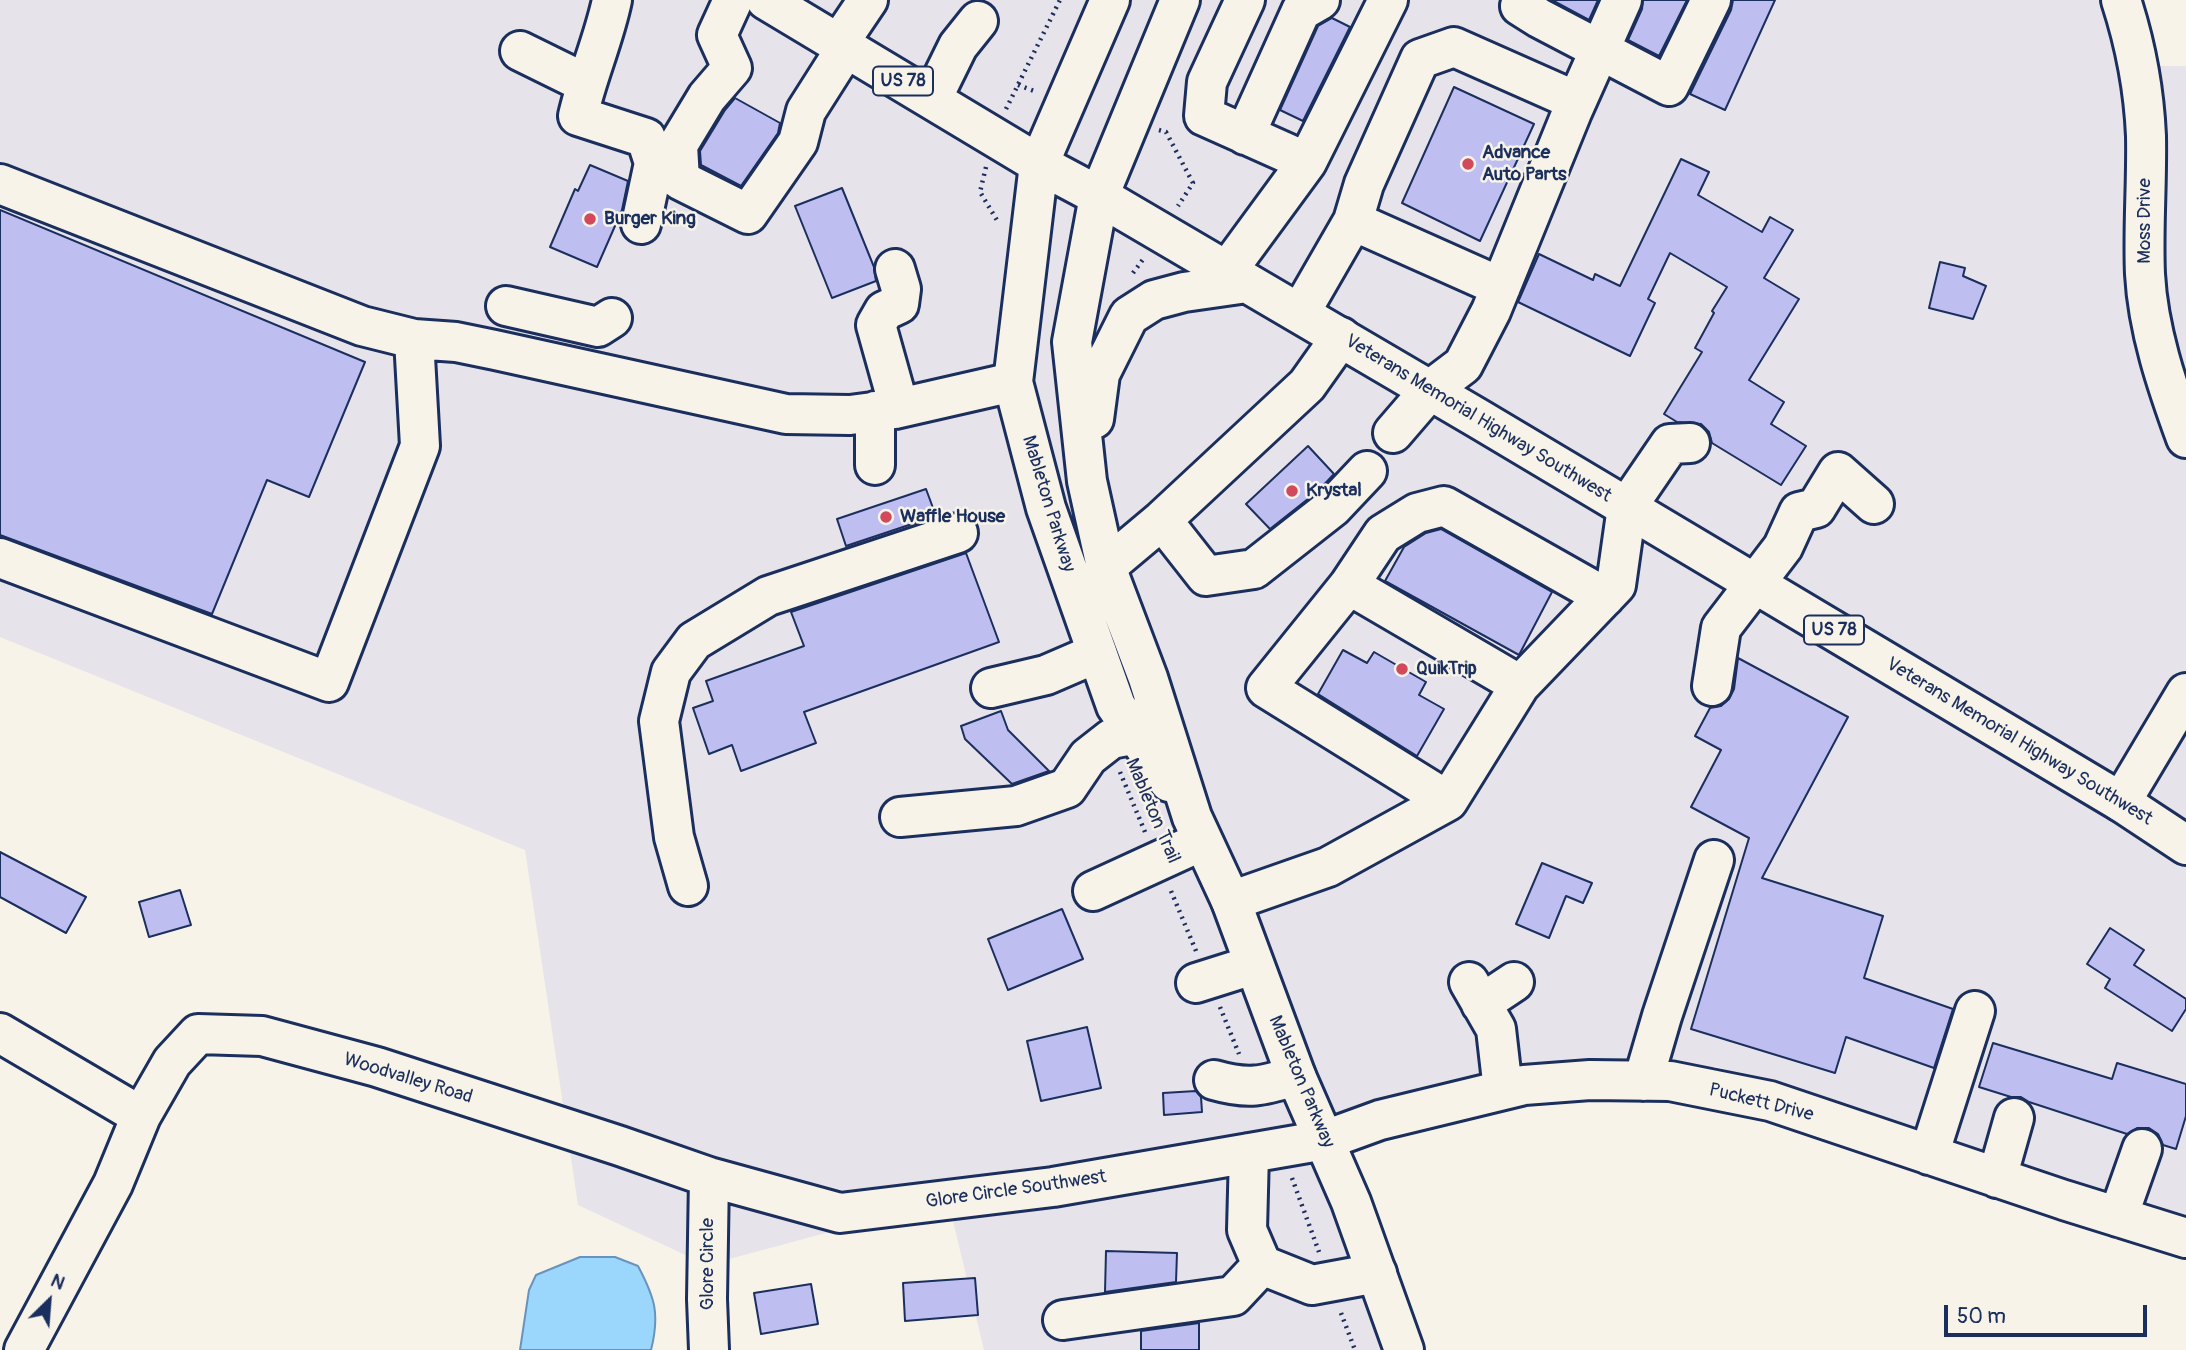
<!DOCTYPE html>
<style>
body{margin:0}
#map{position:relative;width:2186px;height:1350px;overflow:hidden;background:#f7f3e8;font-family:Pangolin,sans-serif}
canvas{display:block}
.north{position:absolute;left:14px;top:1266px;width:70px;height:70px;-webkit-text-stroke:5px #f7f3e8;paint-order:stroke;rotate:25deg;font-size:19px;font-weight:700;line-height:28px;text-align:center;color:#1b2f5e}
.north::after{content:'';display:block;margin:auto;width:24px;height:32px;background:#1b2f5e;clip-path:polygon(50% 0,100% 100%,50% 72%,0 100%)}
.scale{position:absolute;left:1944px;top:1305px;width:203px;height:32px;box-sizing:border-box;border:4px solid #1b2f5e;border-top:0;padding-left:9px;font-size:21px;line-height:24px;white-space:nowrap;color:#1b2f5e;-webkit-text-stroke:5px #f7f3e8;paint-order:stroke}
</style>
<div id="map">
<canvas width="2186" height="1350"></canvas>
<div class="north">N</div>
<div class="scale">50 m</div>
</div>
<script>
const context = document.querySelector('canvas').getContext('2d');
context.lineJoin = 'round';
function fill(path, color) {
  context.fillStyle = color;
  context.fill(path, 'evenodd');
}
function stroke(path, color, width, dash) {
  context.strokeStyle = color;
  context.lineWidth = width;
  context.lineCap = dash ? 'butt' : 'round';
  context.setLineDash(dash || []);
  context.stroke(path);
}
function write(font, color, halo, rows, align = 'center') {
  context.font = font + ' Pangolin,sans-serif';
  context.lineWidth = 5;
  context.setLineDash([]);
  context.textBaseline = 'middle';
  context.strokeStyle = halo;
  context.fillStyle = color;
  for (const [text, x, y, turn = 0] of rows) {
    context.save();
    context.translate(x, y);
    context.rotate((+turn || 0) * Math.PI / 180);
    context.textAlign = isNaN(turn) ? turn : align;
    if (halo) context.strokeText(text, 0, 0);
    context.fillText(text, 0, 0);
    context.restore();
  }
}
fill(new Path2D(`
 M 0,0 L 2144,0 L 2160,66 L 2186,66 L 2186,1218 L 2052,1183 L 1715,1066 L 1666,1083 L 1319,1117 L 1398,1350 L 984,1350 L 948,1200 L 707,1265 L 578,1205 L 525,850 L 0,637 Z`), '#e6e3ea');
const water = new Path2D(`
 M 580,1257 L 615,1257 L 638,1266 C 655,1298 660,1314 651,1350 L 520,1350 L 529,1290 L 536,1275 Z`);
fill(water, '#9bd6fc');
stroke(water, '#6893bd', 2);
const building = new Path2D(`
 M 1552,0 L 1598,0 L 1589,20 Z
 M 1643,0 L 1687,0 L 1659,56 L 1628,40 L 1642,9 Z
 M 1733,0 L 1775,0 L 1725,110 L 1690,94 L 1731,10 Z
 M 1332,18 L 1350,27 L 1303,121 L 1280,110 L 1318,26 Z
 M 1454,87 L 1534,124 L 1480,241 L 1402,203 Z
 M 735,98 L 780,123 L 778,133 L 741,186 L 701,165 L 700,151 L 725,110 Z
 M 1681,159 L 1709,172 L 1698,195 L 1762,232 L 1770,217 L 1793,230 L 1764,278 L 1799,299 L 1749,380 L 1784,402 L 1771,424 L 1806,446 L 1781,485 L 1712,443 L 1709,432 L 1701,424 L 1677,422 L 1664,414 L 1702,352 L 1695,348 L 1714,313 L 1712,311 L 1727,287 L 1670,253 L 1648,299 L 1655,303 L 1630,356 L 1518,302 L 1539,254 L 1593,280 L 1595,274 L 1620,286 Z
 M 590,165 L 628,181 L 622,210 L 597,267 L 550,247 L 575,189 L 578,191 Z
 M 842,188 L 874,267 L 876,281 L 832,298 L 795,206 Z
 M 0,210 L 365,362 L 309,497 L 267,480 L 212,614 L 0,535 Z
 M 1940,262 L 1965,268 L 1963,276 L 1986,286 L 1973,319 L 1929,308 Z
 M 1308,446 L 1334,474 L 1318,491 L 1270,529 L 1246,504 Z
 M 926,489 L 936,516 L 846,546 L 837,519 Z
 M 1441,529 L 1552,592 L 1519,655 L 1385,581 L 1404,547 L 1426,533 Z
 M 966,553 L 999,642 L 804,712 L 816,743 L 741,771 L 732,745 L 709,754 L 693,708 L 713,701 L 706,681 L 804,646 L 791,612 Z
 M 1343,650 L 1367,663 L 1374,652 L 1426,682 L 1419,695 L 1444,709 L 1417,756 L 1318,694 Z
 M 1738,658 L 1848,717 L 1762,878 L 1883,916 L 1864,978 L 1953,1009 L 1934,1068 L 1846,1037 L 1835,1073 L 1691,1029 L 1749,838 L 1691,807 L 1721,750 L 1695,736 L 1710,708 L 1721,706 L 1729,699 L 1734,689 Z
 M 1001,711 L 1008,730 L 1049,771 L 1012,784 L 965,739 L 961,726 Z
 M 0,852 L 86,897 L 66,933 L 0,897 Z
 M 1542,863 L 1592,883 L 1583,903 L 1566,896 L 1549,938 L 1516,924 Z
 M 180,890 L 191,925 L 149,937 L 139,902 Z
 M 1062,909 L 1083,959 L 1008,990 L 988,939 Z
 M 2110,928 L 2144,950 L 2134,965 L 2186,999 L 2186,1009 L 2172,1031 L 2105,988 L 2110,979 L 2087,964 Z
 M 1087,1027 L 1101,1088 L 1041,1101 L 1027,1041 Z
 M 1993,1043 L 2112,1079 L 2117,1063 L 2186,1084 L 2186,1116 L 2176,1149 L 2163,1145 L 2158,1134 L 2149,1128 L 2137,1128 L 2127,1134 L 2029,1102 L 2021,1097 L 2011,1097 L 1979,1087 Z
 M 1196,1091 L 1201,1097 L 1202,1112 L 1164,1115 L 1163,1093 Z
 M 1106,1251 L 1177,1253 L 1176,1282 L 1105,1292 Z
 M 975,1278 L 978,1315 L 905,1321 L 903,1283 Z
 M 811,1284 L 818,1324 L 761,1334 L 754,1293 Z
 M 1199,1323 L 1199,1350 L 1141,1350 L 1141,1331 Z`);
fill(building, '#bebef0');
stroke(building, '#1b2f5e', 2);
const minor = new Path2D(`
 M 612,0 C 604,39 587,76 578,116 L 646,138 L 654,163 L 641,224
 M 733,0 L 717,35 L 732,68 L 707,97 L 678,145 L 680,180 L 748,214 L 798,142 L 806,111 L 846,48
 M 1523,0 L 1520,6 L 1539,18 L 1669,86 L 1711,0
 M 2121,0 C 2135,43 2144,90 2146,136 C 2147,182 2143,228 2145,274 C 2148,330 2167,386 2186,438
 M 839,43 L 868,0
 M 520,51 L 585,83
 M 932,99 L 958,46 L 978,21
 M 1245,135 L 1301,11 L 1320,0
 M 1307,162 L 1388,0
 M 0,184 L 362,326 L 414,339 L 456,342 L 495,350 L 786,414 L 850,415 L 895,409 L 1013,382
 M 1353,221 L 1501,287
 M 895,269 L 901,289 L 899,304 L 884,311 L 876,325 L 899,407
 M 1227,271 L 1307,162 L 1204,116 L 1207,82 L 1245,0
 M 506,306 L 598,327 L 612,318
 M 1300,313 L 1353,221 L 1364,184 L 1420,59 L 1454,47 L 1576,101
 M 1393,433 L 1430,390 L 1463,365 L 1491,311 L 1572,112 L 1622,0
 M 875,465 L 875,411
 M 1162,520 L 1206,576 L 1254,569 L 1333,507 L 1367,471
 M 0,558 L 329,682 L 420,446 L 414,339
 M 1106,567 L 1162,520 L 1307,385 L 1341,337
 M 1349,585 L 1383,534 L 1417,513 L 1444,506 L 1605,597
 M 1520,685 L 1616,585 L 1627,507 L 1670,444 L 1690,443
 M 1712,686 L 1721,628 L 1783,547 L 1799,512 L 1816,508 L 1838,472 L 1874,504
 M 991,688 L 1046,675 L 1097,653
 M 2121,802 L 2186,693
 M 900,817 L 1016,806 L 1067,788 L 1088,757 L 1111,739 L 1137,734
 M 688,886 L 674,837 L 659,721 L 671,672 L 694,641 L 768,596 L 958,533
 M 1093,891 L 1202,841
 M 1231,901 L 1328,867 L 1448,801 L 1520,685 L 1349,585 L 1266,688 L 1448,801
 M 1469,982 L 1496,1029 L 1503,1090
 M 1196,983 L 1253,965
 M 1481,1004 L 1514,982
 M 0,1033 L 141,1116
 M 1214,1080 C 1249,1090 1262,1086 1296,1076
 M 1643,1081 L 1662,1016 L 1714,860
 M 1249,1153 L 1247,1230 L 1262,1265 L 1312,1285 L 1377,1273
 M 1929,1155 L 1975,1011
 M 1997,1178 L 2014,1118
 M 2118,1217 L 2142,1149
 M 1063,1320 L 1233,1296 L 1262,1265
 M 24,1350 L 113,1184 L 141,1116 L 172,1062 L 198,1034 L 262,1036 L 377,1067 L 620,1146 L 709,1177 L 840,1213 L 1053,1187 L 1325,1140 L 1380,1120 L 1524,1085 L 1590,1080 L 1670,1081 L 1770,1101 L 2064,1200 L 2186,1238
 M 709,1350 L 707,1299 L 709,1177`);
const major = new Path2D(`
 M 766,0 L 1039,164 L 1099,196 L 1479,419 L 2121,802 L 2186,845
 M 1110,0 L 1039,164 L 1013,382 L 1046,508 L 1116,706 L 1169,782
 M 1180,0 L 1099,196 L 1072,342 L 1087,481 L 1106,567 L 1148,678 L 1192,817 L 1231,901 L 1296,1076 L 1351,1202 L 1404,1350
 M 1094,419 L 1100,374 L 1129,316 L 1154,300 L 1184,292 L 1247,283`);
stroke(minor, '#1b2f5e', 44);
stroke(major, '#1b2f5e', 44);
stroke(new Path2D(`
 M 1018,85 L 1037,92
 M 1006,109 L 1060,0
 M 1159,130 L 1166,132 L 1193,183 L 1178,206
 M 986,167 L 980,192 L 998,222
 M 1133,273 L 1144,258
 M 1120,772 L 1145,832
 M 1171,891 L 1196,951
 M 1220,1007 L 1239,1054
 M 1292,1178 L 1319,1252
 M 1341,1313 L 1355,1350`), '#1b2f5e', 4.5, [2, 5]);
stroke(minor, '#f7f3e8', 38);
stroke(major, '#f7f3e8', 38);
for (const [x, y, r, color] of [
 [1468,164,7,"#d1495b"],
 [590,219,7,"#d1495b"],
 [1292,491,7,"#d1495b"],
 [886,517,7,"#d1495b"],
 [1402,669,7,"#d1495b"]
]) {
  const dot = new Path2D();
  dot.arc(x, y, r, 0, 2 * Math.PI);
  context.fillStyle = color;
  context.fill(dot);
  stroke(dot, '#f7f3e8', 2.5);
}
for (const [x, y, w] of [
 [903,81,60],
 [1834,630,60]
]) {
  const box = new Path2D();
  box.roundRect(x - w / 2, y - 14.5, w, 29, 5);
  context.fillStyle = '#f7f3e8';
  context.fill(box);
  stroke(box, '#1b2f5e', 2);
}
write('bold 18px', '#1b2f5e', null, [
 ["US 78",903,81],
 ["US 78",1834,630]
]);
write('bold 19px', '#1b2f5e', '#f7f3e8', [
 ["Advance",1482,153],
 ["Auto Parts",1482,175],
 ["Burger King",604,219],
 ["Krystal",1306,491],
 ["Waffle House",900,517],
 ["QuikTrip",1416,669]
], 'left');
write('19px', '#1b2f5e', '#f7f3e8', [
 ["Moss Drive",2145,221,-90],
 ["Veterans Memorial Highway Southwest",1478,419,31],
 ["Mableton Parkway",1048,504,73],
 ["Veterans Memorial Highway Southwest",2019,742,31],
 ["Mableton Trail",1152,811,67],
 ["Woodvalley Road",408,1079,17],
 ["Mableton Parkway",1301,1082,67],
 ["Puckett Drive",1761,1103,14],
 ["Glore Circle Southwest",1016,1190,-8],
 ["Glore Circle",708,1264,-90]
]);
</script>
